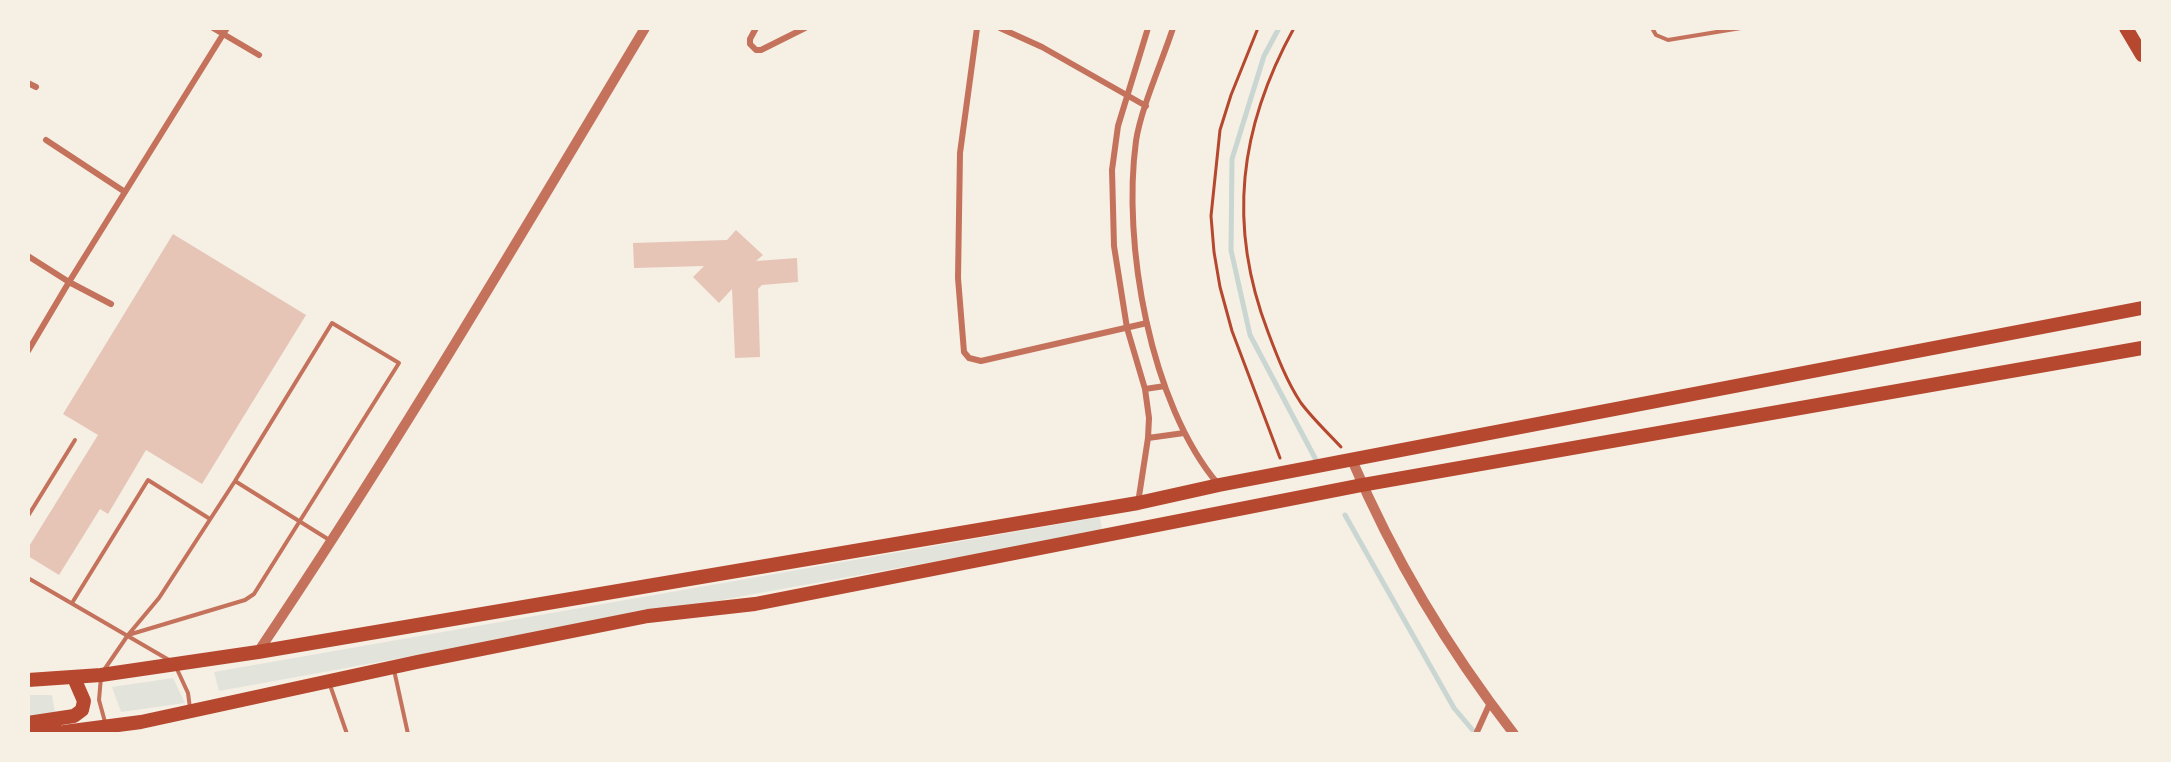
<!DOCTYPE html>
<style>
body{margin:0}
#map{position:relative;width:2171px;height:762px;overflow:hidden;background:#f6efe4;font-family:"DM Sans",sans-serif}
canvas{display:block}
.frame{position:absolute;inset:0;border:30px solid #f6efe4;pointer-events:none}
</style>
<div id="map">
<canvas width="2171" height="762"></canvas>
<div class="frame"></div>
</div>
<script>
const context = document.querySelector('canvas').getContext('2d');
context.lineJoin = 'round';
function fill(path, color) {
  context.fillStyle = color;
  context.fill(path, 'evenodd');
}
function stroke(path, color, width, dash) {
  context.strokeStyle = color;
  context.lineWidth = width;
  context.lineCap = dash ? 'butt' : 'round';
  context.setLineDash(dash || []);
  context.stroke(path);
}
fill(new Path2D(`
 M 1100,517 L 1102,531 L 219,691 L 214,672 Z
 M 173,678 L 185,703 L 121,712 L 112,687 Z
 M 29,695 L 52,695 L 56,718 L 29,721 Z`), '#e2e4dc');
stroke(new Path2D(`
 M 1279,28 L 1264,56 L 1232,159 L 1231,250 L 1250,335 L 1316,460
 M 1345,515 L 1454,708 L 1476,734`), '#c9d6d2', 5);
fill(new Path2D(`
 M 736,230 L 763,255 L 756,261 L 797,258 L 798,282 L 762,285 L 758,289 L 760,357 L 735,358 L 732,289 L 719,303 L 693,277 L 704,266 L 634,268 L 633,243 L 727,240 Z
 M 173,234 L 306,315 L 202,484 L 146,450 L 108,514 L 100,509 L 59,575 L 28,556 L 28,548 L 98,435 L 63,414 Z`), '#e6c5b7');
stroke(new Path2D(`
 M 1258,28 L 1231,95 L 1220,130 L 1211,216 L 1214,252 L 1220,287 L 1232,331 L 1280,458
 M 1294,28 C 1239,128 1227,225 1268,332 C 1277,356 1287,382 1301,403 C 1313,419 1328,433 1341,447`), '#b5482f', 3);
stroke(new Path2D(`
 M 1652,28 L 1656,35 L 1668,40 L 1741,28
 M 235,481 L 331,541
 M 28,516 L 75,440
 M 28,578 L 169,660
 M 72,603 L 148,480 L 210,519
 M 176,667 L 188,693 L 190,708
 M 104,670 L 128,635 L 159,598 L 235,481 L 332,323 L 399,363 L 254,594 L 245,600 L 128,635
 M 394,670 L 408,734
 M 101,677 L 99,700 L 105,722
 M 330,685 L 347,734`), '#c5725c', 4);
stroke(new Path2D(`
 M 213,28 L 259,55
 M 756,28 L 750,39 L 750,44 L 756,50 L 761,50 L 805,28
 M 977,28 L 960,153 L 958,278 L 964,352 L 969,358 L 981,361 L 1147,323
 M 1000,28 L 1042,47 L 1146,106
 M 1173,28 C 1162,62 1141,108 1136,141 C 1122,243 1150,404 1218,484
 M 28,83 L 36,87
 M 46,140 L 125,192
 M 28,256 L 69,282 L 111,304
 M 28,351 L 69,282 L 227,28
 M 1145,389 L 1165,386
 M 1148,438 L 1184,433
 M 1138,503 L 1148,438 L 1149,418 L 1145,389 L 1127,328 L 1114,246 L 1112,170 L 1118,126 L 1148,28
 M 1476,734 L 1490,703`), '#c5725c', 6);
stroke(new Path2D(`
 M 1352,460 C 1394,559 1448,649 1514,734
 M 258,652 C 395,449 519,238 645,28`), '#c5725c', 10);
stroke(new Path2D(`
 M 2126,28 L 2142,55
 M 28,680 L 101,675 L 258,652 L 1138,503 L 1219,485 L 2142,308
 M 28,723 L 74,716 L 82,710 L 84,701 L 74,678
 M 28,733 L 64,732 L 141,722 L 417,662 L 648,616 L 755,604 L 1362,485 L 2142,348`), '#b5482f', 14);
</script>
